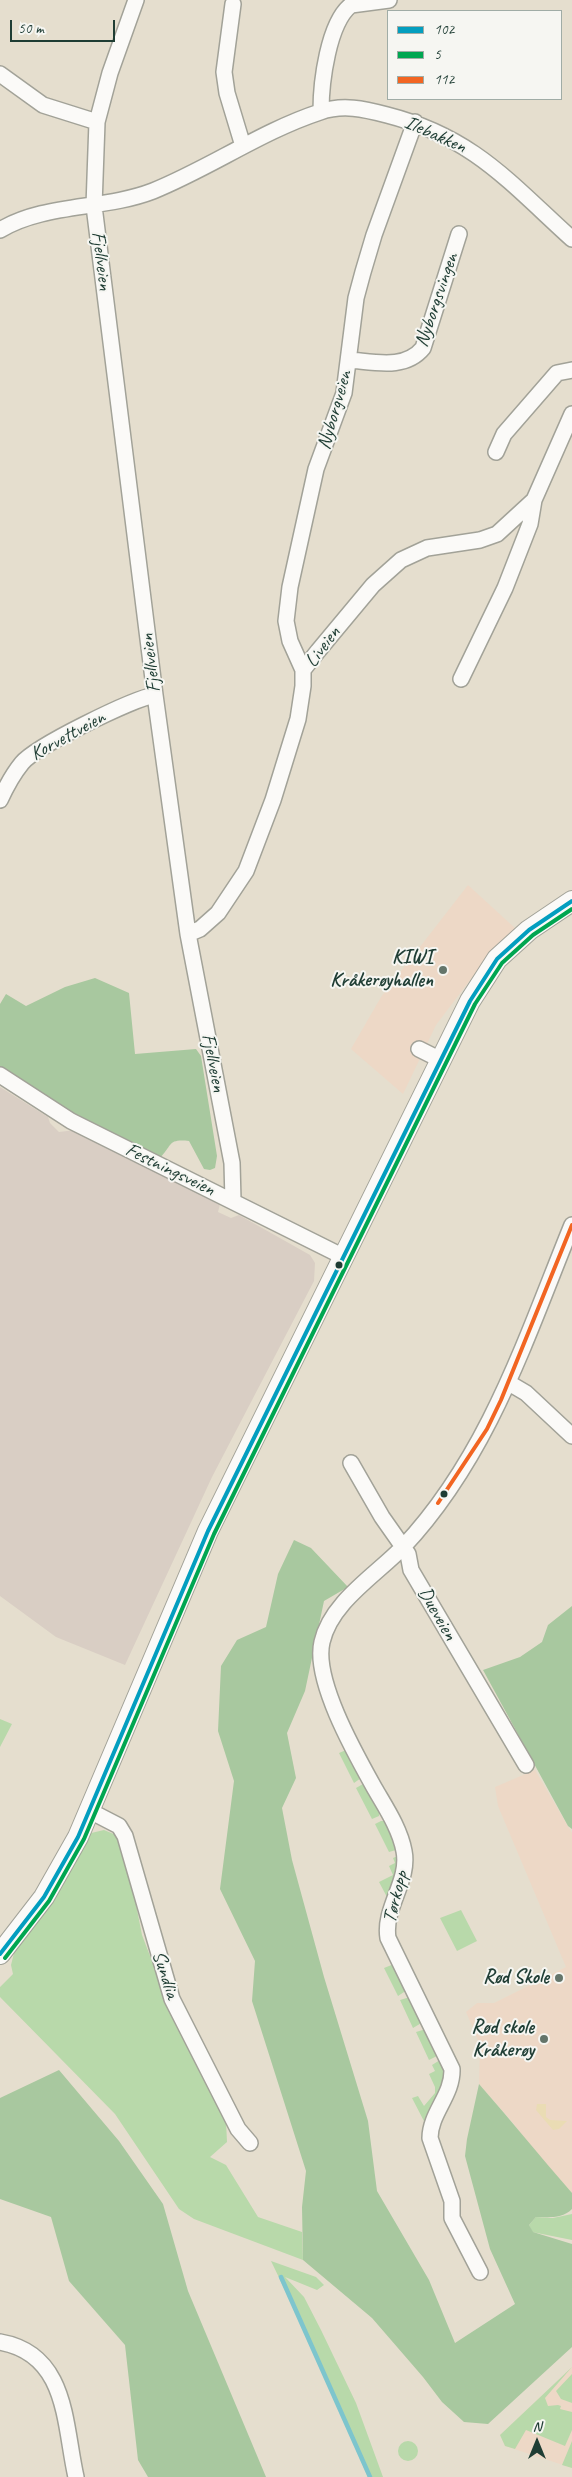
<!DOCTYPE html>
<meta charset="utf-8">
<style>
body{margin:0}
#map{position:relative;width:572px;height:2477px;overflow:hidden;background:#e5dece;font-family:Caveat,sans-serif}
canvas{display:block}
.legend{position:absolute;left:387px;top:10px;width:175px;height:90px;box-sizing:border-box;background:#f6f6f2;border:1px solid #a0aca6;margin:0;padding:6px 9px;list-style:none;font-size:15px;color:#1f3d34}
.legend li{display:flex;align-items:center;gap:10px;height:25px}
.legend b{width:25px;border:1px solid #a0aca6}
.north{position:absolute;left:512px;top:2417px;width:50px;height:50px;-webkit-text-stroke:4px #f6f6f2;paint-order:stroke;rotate:0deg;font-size:14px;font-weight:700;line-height:20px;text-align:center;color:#1f3d34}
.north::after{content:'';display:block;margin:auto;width:18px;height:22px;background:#1f3d34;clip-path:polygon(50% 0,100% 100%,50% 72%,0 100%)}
.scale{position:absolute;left:10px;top:20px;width:105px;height:22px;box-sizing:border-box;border:2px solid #1f3d34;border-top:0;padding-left:6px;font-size:15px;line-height:18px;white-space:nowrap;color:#1f3d34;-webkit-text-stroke:4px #f6f6f2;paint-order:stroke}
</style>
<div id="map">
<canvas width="572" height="2477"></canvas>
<ul class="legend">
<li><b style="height:6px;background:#039ebf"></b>102</li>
<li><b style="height:6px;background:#00a651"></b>5</li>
<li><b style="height:6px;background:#f26522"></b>112</li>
</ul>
<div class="north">N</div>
<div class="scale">50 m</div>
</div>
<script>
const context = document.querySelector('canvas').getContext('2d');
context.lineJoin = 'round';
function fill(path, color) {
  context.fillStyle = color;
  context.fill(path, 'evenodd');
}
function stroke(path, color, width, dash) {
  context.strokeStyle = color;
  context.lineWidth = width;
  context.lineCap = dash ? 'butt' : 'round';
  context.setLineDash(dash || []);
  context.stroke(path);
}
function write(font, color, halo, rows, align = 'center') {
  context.font = font + ' Caveat,sans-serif';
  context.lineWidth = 4;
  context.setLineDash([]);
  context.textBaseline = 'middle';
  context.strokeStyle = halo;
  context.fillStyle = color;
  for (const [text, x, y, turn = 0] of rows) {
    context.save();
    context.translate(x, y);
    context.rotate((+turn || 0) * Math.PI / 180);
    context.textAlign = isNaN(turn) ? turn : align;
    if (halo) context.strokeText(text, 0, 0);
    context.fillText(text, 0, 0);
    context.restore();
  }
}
fill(new Path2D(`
 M 468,885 L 516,929 L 486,959 L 436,1025 L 403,1094 L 351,1049 L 381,997 Z
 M 535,1770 L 572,1833 L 572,2193 L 531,2148 L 514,2124 L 479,2084 L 480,2045 L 466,2012 L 477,2003 L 494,2003 L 566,1967 L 498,1806 L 495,1787 Z
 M 572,2367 L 572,2468 L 505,2446 L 500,2435 Z`), '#edd8c6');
fill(new Path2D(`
 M 0,1087 L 48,1117 L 50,1123 L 59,1132 L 76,1130 L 214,1198 L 220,1204 L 218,1212 L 231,1218 L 239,1215 L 310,1255 L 315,1263 L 314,1281 L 212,1477 L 125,1665 L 56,1637 L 0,1596 Z`), '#d9cec4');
fill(new Path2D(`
 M 0,1719 L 12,1724 L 0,1747 Z
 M 346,1750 L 361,1778 L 354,1783 L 339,1753 Z
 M 363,1784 L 366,1785 L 379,1812 L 379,1816 L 372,1819 L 356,1788 Z
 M 381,1821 L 384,1821 L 396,1846 L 396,1850 L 389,1852 L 375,1824 Z
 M 104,1830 L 116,1835 L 129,1869 L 142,1935 L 170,2008 L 226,2121 L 227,2142 L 210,2157 L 226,2165 L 258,2217 L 302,2232 L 303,2260 L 194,2219 L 179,2209 L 115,2114 L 0,1997 L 0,1987 L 13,1974 L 11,1965 L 14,1953 L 47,1904 L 87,1834 Z
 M 398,1856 L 400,1858 L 390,1898 L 387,1897 L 379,1882 L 393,1875 L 389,1866 L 395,1863 L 393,1858 Z
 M 461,1910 L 477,1941 L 457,1951 L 440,1918 Z
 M 394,1964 L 407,1990 L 398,1996 L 384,1968 Z
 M 410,1997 L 423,2022 L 413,2028 L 400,2000 Z
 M 426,2029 L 437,2056 L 429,2060 L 416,2032 Z
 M 440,2060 C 450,2082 435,2104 426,2125 L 412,2098 L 418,2096 L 424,2106 L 435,2093 L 435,2087 L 429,2074 L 435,2071 L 432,2065 Z
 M 572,2214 L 572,2240 L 532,2232 L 529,2225 L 536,2217 L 553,2218 Z
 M 271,2261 L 316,2277 L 324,2285 L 317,2290 L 285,2277 L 304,2297 L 321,2330 L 356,2403 L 383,2477 L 368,2477 L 299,2319 Z
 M 572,2367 L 545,2398 L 548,2406 L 558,2405 L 561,2406 L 560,2409 L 572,2412 L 572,2430 L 565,2446 L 526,2430 L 515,2449 L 505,2446 L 500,2435 Z
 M 572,2374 L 572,2403 L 561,2399 L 556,2391 Z
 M 572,2441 L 572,2468 L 562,2465 Z
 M398 2451a10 10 0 1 1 20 0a10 10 0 1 1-20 0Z`), '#b8d9aa');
fill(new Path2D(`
 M 95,978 L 129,993 L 135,1054 L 196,1049 L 201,1056 L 217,1156 L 215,1168 L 210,1170 L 204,1169 L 189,1141 C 167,1139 173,1145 160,1158 L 63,1111 L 0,1069 L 0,1004 L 6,994 L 26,1006 L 65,987 Z
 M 294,1540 L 311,1548 L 348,1587 L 324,1601 L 305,1691 L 287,1733 L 296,1778 L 282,1808 L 292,1860 L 324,1977 L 368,2121 L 377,2191 L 429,2280 L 455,2343 L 515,2304 L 490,2249 L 465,2156 L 467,2139 L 479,2084 C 511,2120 540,2157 572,2193 L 572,2209 C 562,2219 549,2217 536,2217 L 529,2225 L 533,2232 L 572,2244 L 572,2347 L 488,2424 L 464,2422 L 442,2402 L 423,2377 L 372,2318 L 303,2260 L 302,2207 L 306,2171 L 252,2001 L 255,1961 L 220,1889 L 234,1781 L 218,1731 L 221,1666 L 237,1640 L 266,1627 L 278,1574 Z
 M 572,1606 L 572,1829 L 568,1826 L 483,1670 L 520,1657 L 542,1642 L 548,1625 Z
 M 59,2070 L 119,2141 L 163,2204 L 188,2291 L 266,2477 L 148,2477 L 138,2460 L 125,2345 L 69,2281 L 51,2217 L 0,2199 L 0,2098 Z`), '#a8c89f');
fill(new Path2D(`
 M 537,2104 L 546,2104 L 546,2117 L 550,2120 L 567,2121 L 559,2129 L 553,2130 L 536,2110 Z`), '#eadcb4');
stroke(new Path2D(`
 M 281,2277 L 370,2477`), '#7dc5cd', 4.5);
const street = new Path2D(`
 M 136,0 L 110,73 L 97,122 L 94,206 L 155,695 L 188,934 L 232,1163 L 233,1201
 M 233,4 L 224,72 L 227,93 L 243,146
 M 0,74 L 43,105 L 97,122
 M 321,111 C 321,83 328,23 351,5 L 389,0
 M 0,230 C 45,203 104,210 153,191 C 210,168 262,131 320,112 C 343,104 364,109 387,115 C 473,137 509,182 572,239
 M 349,360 C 375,362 405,370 423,348 L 459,234
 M 496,452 L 504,434 L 557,373 L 572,370
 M 303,670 L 290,641 L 286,621 L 290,587 L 316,469 L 344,393 L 356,298 L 363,272 L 374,235 L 415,122
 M 461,679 L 505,588 L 530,524 L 534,500 L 572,414
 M 0,800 C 6,787 13,774 22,763 C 36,746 132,699 155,695
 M 188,934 L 200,929 L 218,913 L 246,871 L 273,800 L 298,719 L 303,686 L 303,670 L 318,651 L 373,585 L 401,560 L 427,548 L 480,540 L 497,534 L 534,500
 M 419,1049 L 441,1060
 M 0,1075 L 71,1121 L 344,1257
 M 509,1383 L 526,1393 L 572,1436
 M 351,1463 L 382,1517 L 408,1554 L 411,1570 L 526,1765
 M 90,1811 L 119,1826 L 125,1836 L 172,1999 L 238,2129 L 250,2143
 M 480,2272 L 452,2218 L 452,2201 L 430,2138 C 430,2113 453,2095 452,2069 L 388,1938 C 383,1908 410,1881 404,1851 C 400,1829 386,1808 375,1789 C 356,1755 313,1680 322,1642 C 331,1602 376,1575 403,1547 C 488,1457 526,1338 572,1225
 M 0,2342 C 68,2354 64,2424 76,2477`);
const secondary = new Path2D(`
 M 0,1954 L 44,1897 L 78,1837 L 208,1531 L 470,1001 L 497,959 L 529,930 L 572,901`);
stroke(street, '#a2a298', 18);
stroke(secondary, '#a2a298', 22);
stroke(street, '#fbfaf8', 15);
stroke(secondary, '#fbfaf8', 20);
stroke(new Path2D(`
 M 0,1954 L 44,1897 L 78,1837 L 208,1531 L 470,1001 L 497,959 L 529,930 L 572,901`), '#039ebf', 4);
stroke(new Path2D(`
 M 5,1958 L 49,1901 L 84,1839 L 214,1534 L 475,1004 L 502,963 L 533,935 L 572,909`), '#00a651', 4);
stroke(new Path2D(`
 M 438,1503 L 487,1429 L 501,1400 L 572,1225`), '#f26522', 4);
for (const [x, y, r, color] of [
 [443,970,5,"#64756a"],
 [339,1265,4.5,"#1f3d34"],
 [444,1494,4.5,"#1f3d34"],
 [559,1978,5,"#64756a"],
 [544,2039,5,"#64756a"]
]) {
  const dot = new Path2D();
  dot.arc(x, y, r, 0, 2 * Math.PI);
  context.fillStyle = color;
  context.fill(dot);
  stroke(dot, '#f6f6f2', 2);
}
write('20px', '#1f3d34', '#f6f6f2', [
 ["Ilebakken",435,135,24],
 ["Fjellveien",101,261,83],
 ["Nyborgsvingen",437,300,-71],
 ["Nyborgveien",335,410,-74],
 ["Liveien",323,647,-53],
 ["Fjellveien",151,663,-97],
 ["Korvettveien",68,736,-29],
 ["Fjellveien",213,1063,79],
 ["Festningsveien",170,1170,26],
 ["Dueveien",437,1614,60],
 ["Tørkopp",396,1897,-76],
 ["Sundlia",165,1975,72]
]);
write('bold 20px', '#1f3d34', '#f6f6f2', [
 ["KIWI",433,958],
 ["Kråkerøyhallen",433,981],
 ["Rød Skole",549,1978],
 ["Rød skole",534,2028],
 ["Kråkerøy",534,2051]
], 'right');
</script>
